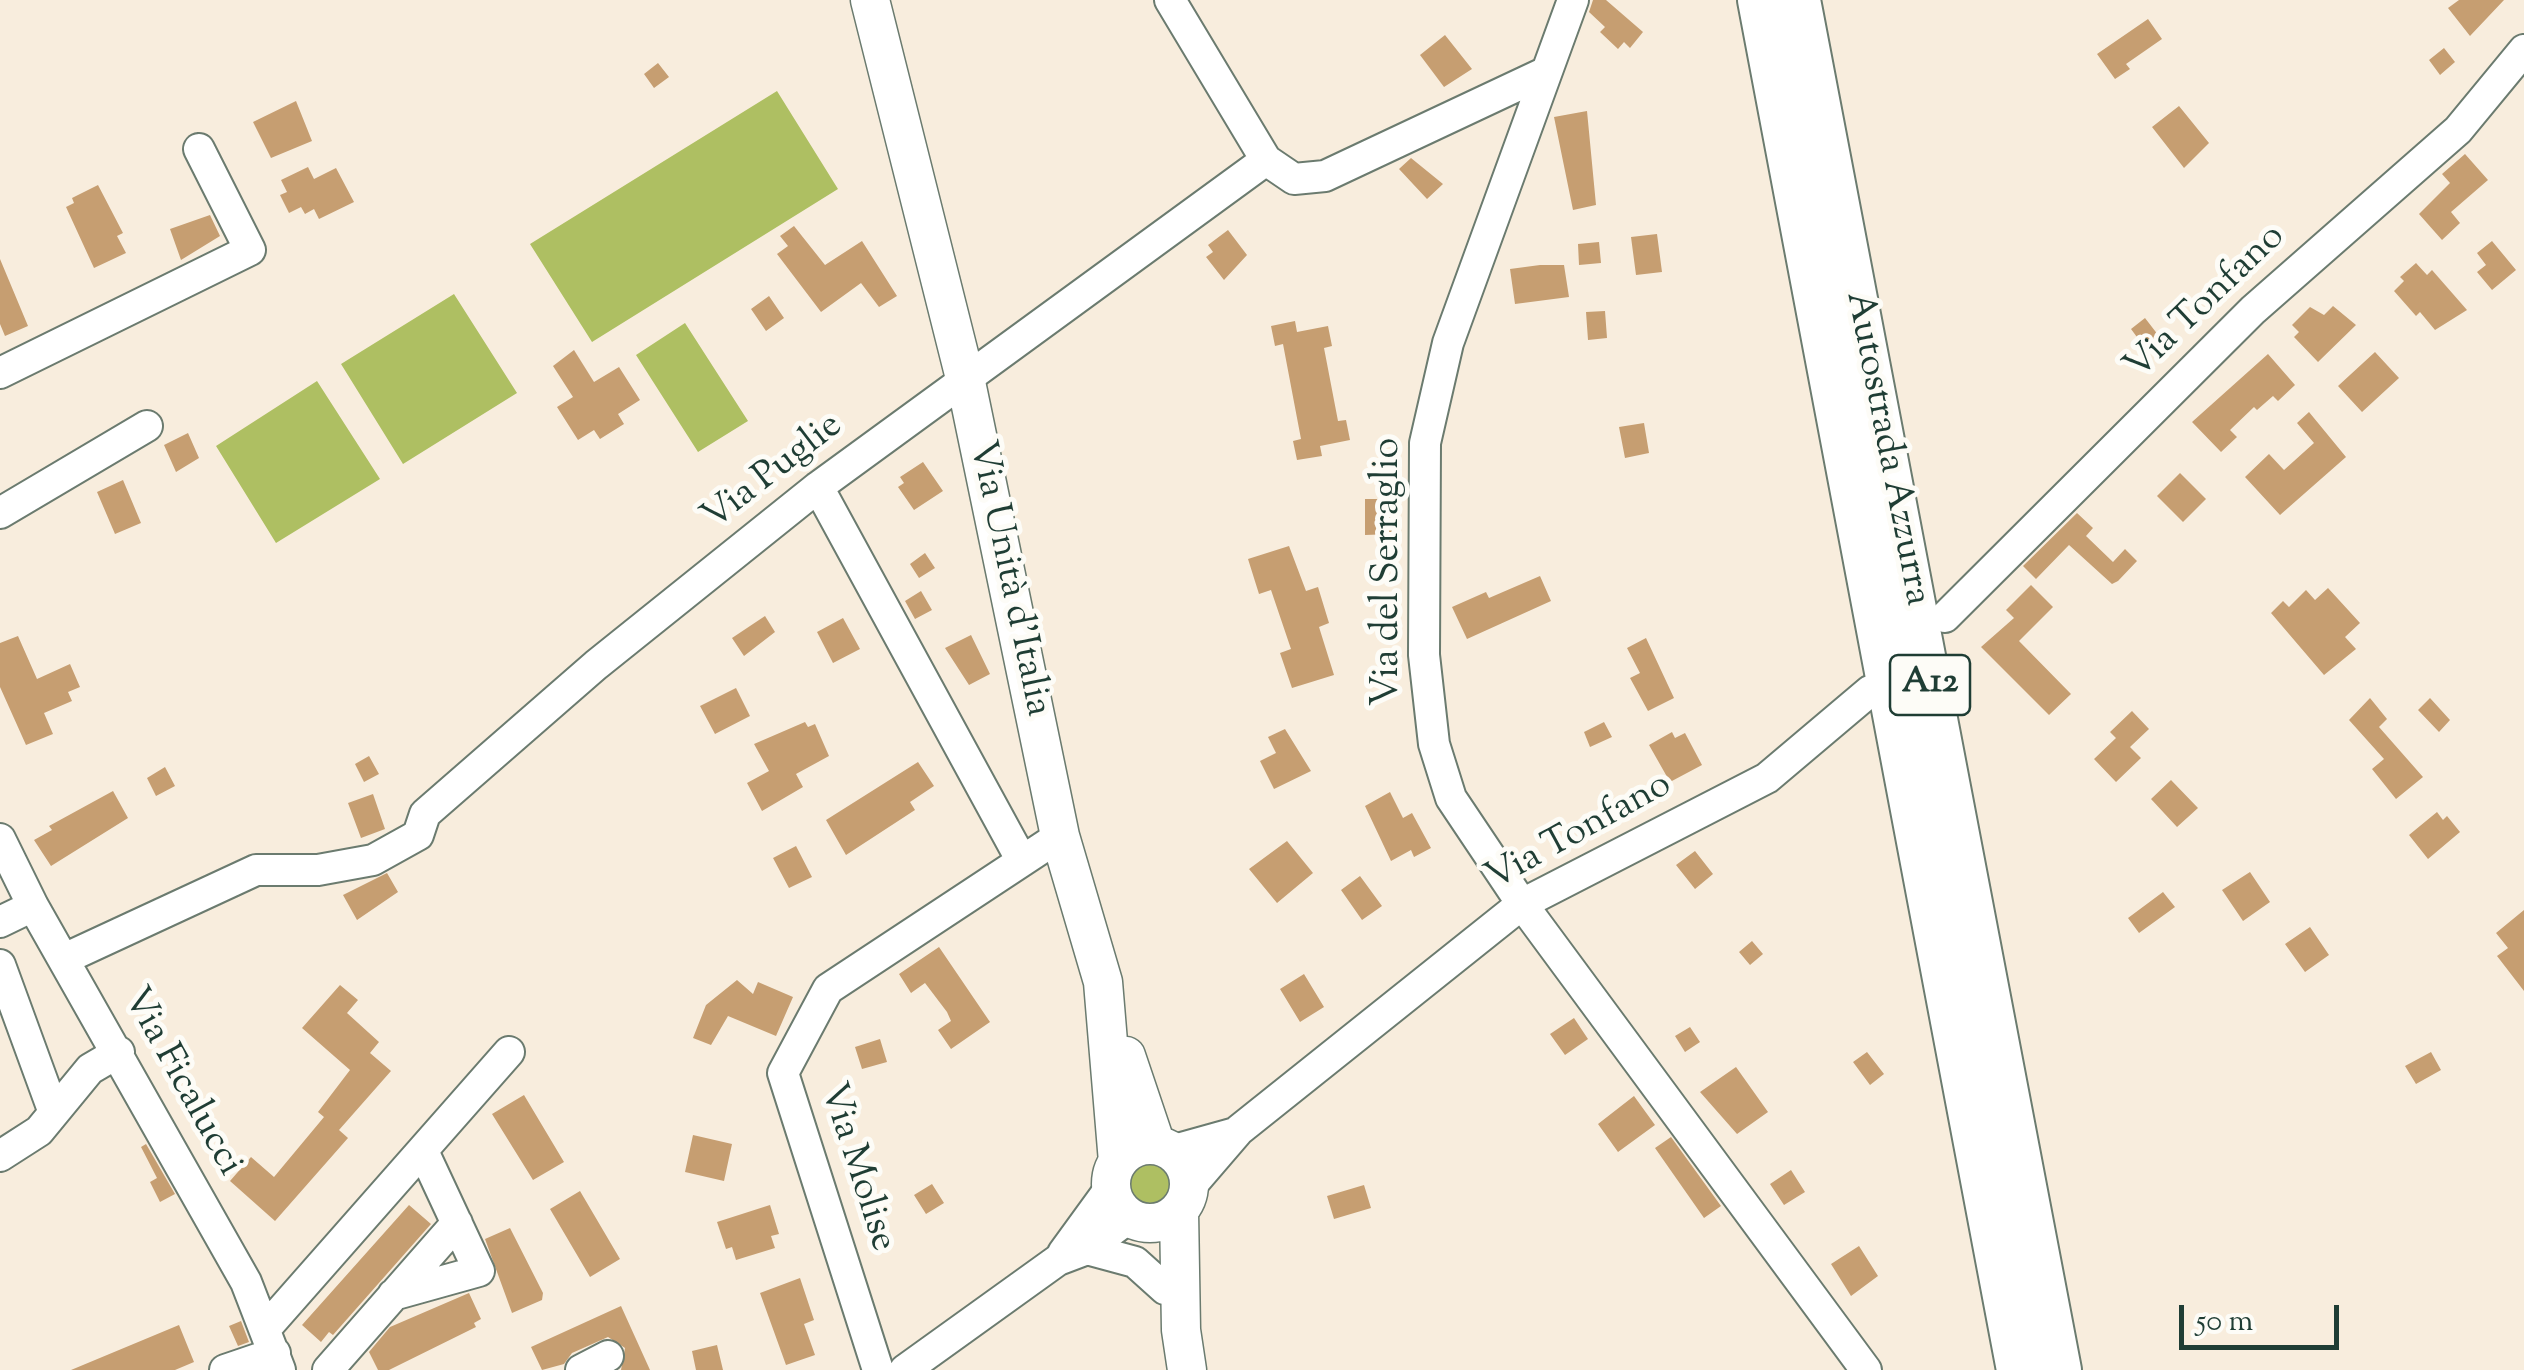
<!DOCTYPE html>
<meta charset="utf-8">
<style>
body{margin:0}
#map{position:relative;width:2524px;height:1370px;overflow:hidden;background:#f8eddd;font-family:"Sorts Mill Goudy",serif}
canvas{display:block}
.scale{position:absolute;left:2179px;top:1305px;width:160px;height:45px;box-sizing:border-box;border:5px solid #1f3d34;border-top:0;padding-left:12px;font-size:30px;line-height:35px;white-space:nowrap;color:#1f3d34;-webkit-text-stroke:8px #fdfcf7;paint-order:stroke}
</style>
<div id="map">
<canvas width="2524" height="1370"></canvas>
<div class="scale">50 m</div>
</div>
<script>
const context = document.querySelector('canvas').getContext('2d');
context.lineJoin = 'round';
function fill(path, color) {
  context.fillStyle = color;
  context.fill(path, 'evenodd');
}
function stroke(path, color, width, dash) {
  context.strokeStyle = color;
  context.lineWidth = width;
  context.lineCap = dash ? 'butt' : 'round';
  context.setLineDash(dash || []);
  context.stroke(path);
}
function write(font, color, halo, rows, align = 'center') {
  context.font = font + ' "Sorts Mill Goudy",serif';
  context.lineWidth = 10;
  context.setLineDash([]);
  context.textBaseline = 'middle';
  context.strokeStyle = halo;
  context.fillStyle = color;
  for (const [text, x, y, turn = 0] of rows) {
    context.save();
    context.translate(x, y);
    context.rotate((+turn || 0) * Math.PI / 180);
    context.textAlign = isNaN(turn) ? turn : align;
    if (halo) context.strokeText(text, 0, 0);
    context.fillText(text, 0, 0);
    context.restore();
  }
}
fill(new Path2D(`
 M 777,91 L 838,189 L 592,342 L 530,244 Z
 M 454,294 L 517,393 L 403,464 L 341,364 Z
 M 685,323 L 748,421 L 698,452 L 636,355 Z
 M 317,381 L 380,479 L 276,543 L 216,446 Z
 M1127 1185a23 23 0 1 1 46 0a23 23 0 1 1-46 0Z`), '#aebf62');
fill(new Path2D(`
 M 1593,0 L 1606,0 L 1643,32 L 1630,48 L 1624,42 L 1618,49 L 1600,32 L 1605,27 L 1589,12 Z
 M 2459,0 L 2504,0 L 2470,36 L 2448,8 Z
 M 2148,19 L 2162,39 L 2126,64 L 2130,69 L 2115,79 L 2097,54 Z
 M 1445,35 L 1472,69 L 1444,87 L 1420,55 Z
 M 2444,48 L 2455,62 L 2440,75 L 2429,60 Z
 M 658,63 L 669,77 L 654,88 L 644,74 Z
 M 296,101 L 312,141 L 271,158 L 253,122 Z
 M 2179,106 L 2209,143 L 2184,168 L 2152,127 Z
 M 1587,111 L 1596,205 L 1573,210 L 1554,117 Z
 M 2465,154 L 2488,180 L 2451,212 L 2460,223 L 2442,240 L 2419,214 L 2450,183 L 2442,174 Z
 M 1411,158 L 1443,184 L 1427,199 L 1399,169 Z
 M 308,167 L 314,179 L 336,168 L 354,202 L 319,219 L 314,209 L 305,214 L 301,207 L 289,213 L 280,195 L 287,192 L 281,180 Z
 M 98,185 L 123,233 L 117,236 L 126,253 L 94,268 L 66,207 L 74,203 L 72,198 Z
 M 210,215 L 220,236 L 181,260 L 170,229 Z
 M 794,226 L 825,265 L 862,241 L 897,296 L 879,307 L 861,283 L 821,312 L 777,254 L 788,246 L 780,236 Z
 M 1228,230 L 1247,255 L 1224,280 L 1206,257 L 1213,252 L 1208,245 Z
 M 1657,234 L 1662,272 L 1636,275 L 1631,237 Z
 M 2492,241 L 2516,270 L 2492,290 L 2477,272 L 2486,265 L 2477,253 Z
 M 1599,242 L 1601,263 L 1579,265 L 1578,244 Z
 M 0,259 L 28,326 L 5,336 L 0,324 Z
 M 2416,263 L 2427,275 L 2432,270 L 2467,310 L 2435,330 L 2420,312 L 2416,316 L 2394,291 L 2404,281 L 2400,277 Z
 M 1540,265 L 1564,265 L 1569,297 L 1515,304 L 1510,269 Z
 M 769,296 L 784,318 L 766,331 L 751,309 Z
 M 2333,306 L 2356,325 L 2318,362 L 2294,337 L 2299,332 L 2292,325 L 2310,307 L 2324,315 Z
 M 1605,311 L 1607,338 L 1588,340 L 1586,312 Z
 M 2145,318 L 2162,340 L 2148,352 L 2131,329 Z
 M 1295,321 L 1297,332 L 1328,326 L 1332,346 L 1324,348 L 1338,421 L 1346,420 L 1350,440 L 1320,446 L 1322,456 L 1297,460 L 1293,441 L 1301,439 L 1283,344 L 1275,346 L 1271,326 Z
 M 574,350 L 594,382 L 619,367 L 640,400 L 618,414 L 624,424 L 600,439 L 594,430 L 578,440 L 557,407 L 573,397 L 553,366 Z
 M 2375,352 L 2399,378 L 2362,412 L 2338,386 Z
 M 2268,354 L 2295,385 L 2278,401 L 2273,396 L 2257,410 L 2254,407 L 2230,430 L 2237,437 L 2221,452 L 2192,422 Z
 M 2309,412 L 2346,457 L 2280,515 L 2245,477 L 2269,454 L 2284,470 L 2314,443 L 2297,423 Z
 M 1644,423 L 1649,453 L 1625,458 L 1619,427 Z
 M 188,433 L 199,458 L 176,472 L 164,445 Z
 M 923,462 L 943,491 L 914,510 L 898,487 L 904,483 L 900,477 Z
 M 2180,473 L 2206,499 L 2183,522 L 2157,496 Z
 M 123,480 L 141,523 L 115,534 L 97,492 Z
 M 1365,499 L 1393,499 L 1393,534 L 1365,535 Z
 M 2077,513 L 2093,528 L 2086,536 L 2113,562 L 2125,549 L 2137,561 L 2118,581 L 2112,584 L 2069,545 L 2036,579 L 2023,566 Z
 M 1289,546 L 1306,591 L 1318,587 L 1329,623 L 1319,627 L 1334,675 L 1292,688 L 1280,653 L 1291,649 L 1271,590 L 1259,594 L 1248,559 Z
 M 925,553 L 935,568 L 919,578 L 910,564 Z
 M 1540,576 L 1551,601 L 1467,639 L 1452,607 L 1486,592 L 1489,598 Z
 M 2031,585 L 2053,607 L 2019,641 L 2071,694 L 2049,715 L 1981,647 L 2014,618 L 2006,610 Z
 M 2328,588 L 2360,623 L 2345,637 L 2356,649 L 2324,675 L 2271,613 L 2283,601 L 2289,607 L 2306,590 L 2315,600 Z
 M 921,591 L 932,610 L 915,619 L 905,601 Z
 M 765,616 L 775,632 L 744,656 L 732,638 Z
 M 843,618 L 860,649 L 833,663 L 817,632 Z
 M 971,635 L 990,674 L 969,685 L 945,648 Z
 M 18,636 L 37,679 L 70,664 L 80,687 L 68,692 L 72,701 L 44,713 L 53,734 L 26,745 L 0,687 L 0,643 Z
 M 1646,638 L 1674,698 L 1648,711 L 1630,678 L 1640,673 L 1627,648 Z
 M 736,688 L 750,716 L 715,734 L 700,706 Z
 M 2370,698 L 2387,719 L 2379,727 L 2423,777 L 2396,799 L 2372,769 L 2384,759 L 2349,720 Z
 M 2430,698 L 2450,720 L 2439,732 L 2418,710 Z
 M 2132,711 L 2149,729 L 2130,747 L 2141,758 L 2116,782 L 2094,759 L 2116,738 L 2110,732 Z
 M 805,722 L 808,727 L 815,724 L 829,756 L 796,774 L 803,787 L 762,811 L 747,783 L 769,771 L 754,744 Z
 M 1604,722 L 1612,737 L 1590,747 L 1584,732 Z
 M 1285,729 L 1311,771 L 1274,789 L 1260,761 L 1276,753 L 1268,737 Z
 M 1672,732 L 1675,738 L 1685,733 L 1702,765 L 1670,782 L 1649,745 Z
 M 369,756 L 379,774 L 364,782 L 355,764 Z
 M 918,762 L 934,786 L 910,802 L 915,810 L 846,855 L 826,820 Z
 M 165,767 L 175,786 L 156,796 L 147,778 Z
 M 2171,780 L 2198,808 L 2177,827 L 2151,799 Z
 M 113,791 L 128,818 L 51,866 L 34,840 L 52,830 L 49,826 Z
 M 1390,792 L 1403,818 L 1412,813 L 1431,848 L 1414,857 L 1411,850 L 1391,861 L 1365,806 Z
 M 373,794 L 385,829 L 361,838 L 348,803 Z
 M 2437,812 L 2443,820 L 2447,816 L 2460,832 L 2428,859 L 2409,835 Z
 M 1287,841 L 1313,873 L 1277,903 L 1249,869 Z
 M 796,846 L 812,877 L 789,888 L 773,858 Z
 M 1695,851 L 1713,874 L 1695,889 L 1676,865 Z
 M 2250,872 L 2270,902 L 2243,921 L 2222,890 Z
 M 387,873 L 398,892 L 357,920 L 343,895 Z
 M 1360,876 L 1382,906 L 1362,920 L 1341,890 Z
 M 2163,892 L 2175,907 L 2139,933 L 2128,918 Z
 M 2524,910 L 2524,991 L 2497,956 L 2508,948 L 2496,933 Z
 M 2310,927 L 2329,955 L 2305,972 L 2285,944 Z
 M 1752,941 L 1763,954 L 1750,965 L 1739,952 Z
 M 939,947 L 990,1022 L 951,1049 L 938,1030 L 951,1021 L 947,1012 L 925,983 L 911,993 L 899,974 Z
 M 1304,974 L 1324,1007 L 1300,1022 L 1280,989 Z
 M 737,980 L 753,994 L 758,982 L 793,997 L 776,1036 L 728,1016 L 711,1045 L 693,1038 L 706,1005 Z
 M 340,985 L 358,1000 L 347,1013 L 379,1042 L 370,1053 L 391,1071 L 339,1130 L 348,1138 L 275,1221 L 230,1181 L 251,1157 L 274,1177 L 324,1117 L 318,1112 L 350,1070 L 302,1028 Z
 M 1574,1018 L 1588,1039 L 1565,1055 L 1550,1034 Z
 M 1690,1027 L 1700,1042 L 1685,1052 L 1675,1036 Z
 M 880,1039 L 887,1062 L 862,1069 L 855,1047 Z
 M 1867,1052 L 1884,1074 L 1870,1085 L 1853,1062 Z
 M 2431,1052 L 2441,1070 L 2416,1084 L 2405,1066 Z
 M 1736,1067 L 1768,1112 L 1737,1134 L 1700,1092 Z
 M 524,1095 L 564,1162 L 533,1180 L 492,1114 Z
 M 1634,1096 L 1655,1125 L 1618,1152 L 1598,1124 Z
 M 693,1135 L 732,1144 L 724,1181 L 685,1172 Z
 M 1671,1137 L 1721,1206 L 1704,1218 L 1655,1148 Z
 M 146,1144 L 175,1194 L 160,1202 L 150,1182 L 157,1178 L 141,1147 Z
 M 1791,1170 L 1805,1192 L 1784,1205 L 1770,1184 Z
 M 932,1184 L 944,1203 L 926,1214 L 914,1195 Z
 M 1364,1185 L 1371,1208 L 1334,1219 L 1327,1196 Z
 M 580,1191 L 620,1259 L 590,1277 L 550,1209 Z
 M 409,1205 L 431,1224 L 333,1335 L 329,1332 L 321,1342 L 302,1325 Z
 M 770,1205 L 779,1234 L 771,1236 L 775,1248 L 736,1260 L 732,1247 L 726,1249 L 717,1222 Z
 M 510,1228 L 543,1293 L 542,1300 L 512,1313 L 485,1239 Z
 M 1859,1246 L 1878,1276 L 1851,1296 L 1831,1264 Z
 M 800,1278 L 814,1320 L 804,1324 L 815,1355 L 786,1365 L 760,1293 Z
 M 469,1293 L 481,1319 L 474,1323 L 476,1327 L 389,1370 L 378,1370 L 369,1352 L 390,1327 Z
 M 621,1306 L 650,1370 L 621,1370 L 625,1348 L 608,1337 L 572,1353 L 564,1364 L 542,1370 L 531,1347 Z
 M 241,1321 L 249,1342 L 238,1346 L 229,1326 Z
 M 179,1325 L 194,1362 L 175,1370 L 71,1370 Z
 M 717,1345 L 723,1370 L 696,1370 L 692,1351 Z`), '#c69e71');
const minor = new Path2D(`
 M 1170,0 L 1266,160
 M 1573,0 L 1448,343 L 1425,443 L 1424,655 L 1434,744 L 1451,798 L 1522,904 L 1866,1370
 M 0,373 L 250,250 L 199,149
 M 818,487 L 1022,861
 M 0,513 L 147,426
 M 1945,617 L 2253,310 L 2458,130 L 2524,50
 M 0,839 L 33,906 L 246,1282 L 280,1370
 M 0,922 L 33,906
 M 64,959 L 256,870 L 318,870 L 373,860 L 418,835 L 425,814 L 596,665 L 818,487 L 1266,160 L 1294,179 L 1325,176 L 1542,74
 M 0,965 L 53,1110
 M 1171,1151 L 1232,1134
 M 0,1156 L 39,1131 L 90,1069 L 119,1052
 M 1190,1187 L 1239,1130 L 1522,904 L 1767,778 L 1870,691
 M 1087,1249 L 1135,1262 L 1165,1289
 M 1063,1253 L 1111,1187
 M 393,1295 L 479,1271 L 423,1151
 M 265,1329 L 509,1052
 M 225,1370 L 275,1353
 M 328,1370 L 457,1223
 M 581,1370 L 608,1356
 M 878,1370 L 783,1073 L 828,989 L 1060,836
 M 905,1370 L 1058,1260 L 1087,1249 L 1130,1217`);
const major = new Path2D(`
 M 870,0 L 966,382 L 1060,836 L 1103,982 L 1118,1162
 M 1126,1056 L 1156,1145
 M1111 1184a39 39 0 1 1 78 0a39 39 0 1 1-78 0Z
 M 1179,1211 L 1181,1330 L 1187,1370`);
const highway = new Path2D(`
 M 1759,0 L 2018,1370
 M 1799,0 L 2060,1370`);
stroke(minor, '#6b7b6f', 34);
stroke(major, '#6b7b6f', 41);
stroke(highway, '#6b7b6f', 46);
stroke(minor, '#fff', 30);
stroke(major, '#fff', 38);
stroke(highway, '#fff', 42);
for (const [x, y, w] of [
 [1930,685,80]
]) {
  const box = new Path2D();
  box.roundRect(x - w / 2, y - 30, w, 60, 8);
  context.fillStyle = '#fdfcf7';
  context.fill(box);
  stroke(box, '#1f3d34', 2.5);
}
write('bold 35px', '#1f3d34', null, [
 ["A12",1930,685]
]);
write('38px', '#1f3d34', '#fdfcf7', [
 ["Via Tonfano",2207,304,-44],
 ["Autostrada Azzurra",1885,449,79],
 ["Via Puglie",774,474,-38],
 ["Via del Serraglio",1391,572,-90],
 ["Via Unità d'Italia",1007,579,78],
 ["Via Tonfano",1580,834,-29],
 ["Via Ficalucci",180,1083,61],
 ["Via Molise",855,1168,72]
]);
</script>
